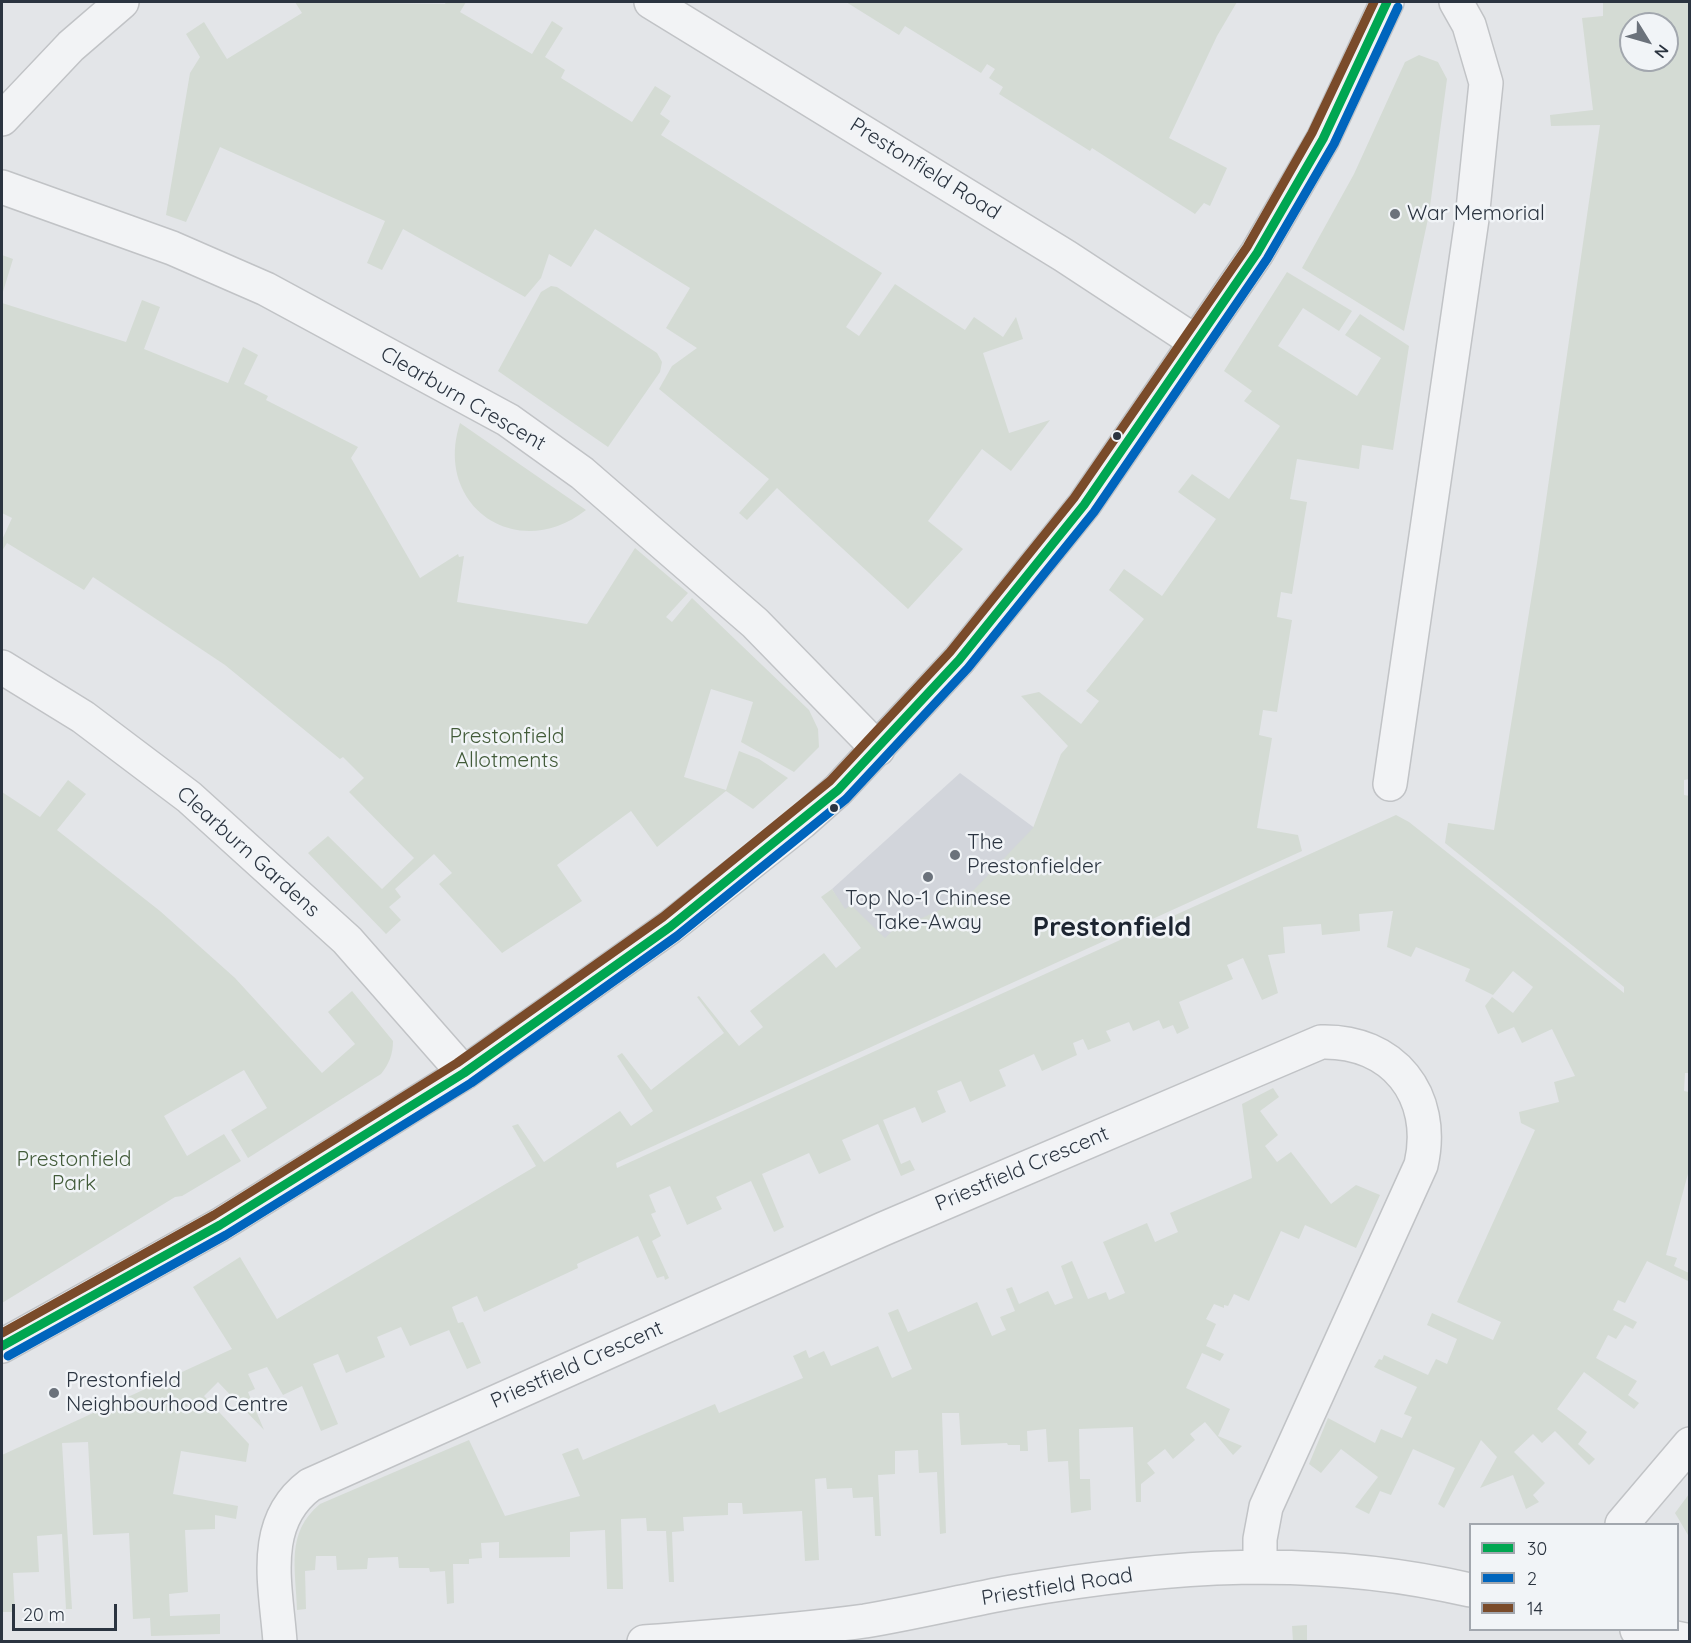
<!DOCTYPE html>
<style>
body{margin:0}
#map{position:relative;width:1691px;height:1643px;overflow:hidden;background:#e3e5e8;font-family:Quicksand,sans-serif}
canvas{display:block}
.frame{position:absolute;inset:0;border:3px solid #2b3440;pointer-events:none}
.legend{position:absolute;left:1469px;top:1523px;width:210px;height:108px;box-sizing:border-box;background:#f1f4f7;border:2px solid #a2a7ae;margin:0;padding:8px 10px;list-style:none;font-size:18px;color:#2b3440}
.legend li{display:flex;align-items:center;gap:12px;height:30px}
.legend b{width:30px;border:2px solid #a2a7ae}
.north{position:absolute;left:1619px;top:12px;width:60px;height:60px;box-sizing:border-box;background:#f1f4f7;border:2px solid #a2a7ae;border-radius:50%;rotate:127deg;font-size:16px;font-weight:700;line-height:24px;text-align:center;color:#2b3440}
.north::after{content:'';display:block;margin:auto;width:21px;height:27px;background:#6b727b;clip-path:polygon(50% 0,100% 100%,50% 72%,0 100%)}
.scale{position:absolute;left:12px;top:1604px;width:105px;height:27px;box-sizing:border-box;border:3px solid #2b3440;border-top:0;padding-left:8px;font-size:18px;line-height:21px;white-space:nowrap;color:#2b3440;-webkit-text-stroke:4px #f1f4f7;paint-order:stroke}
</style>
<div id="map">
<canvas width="1691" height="1643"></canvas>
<div class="frame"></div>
<ul class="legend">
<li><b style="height:8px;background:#00a651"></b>30</li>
<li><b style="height:8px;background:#0065bd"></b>2</li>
<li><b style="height:8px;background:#7a4b2a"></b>14</li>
</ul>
<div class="north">N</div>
<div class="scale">20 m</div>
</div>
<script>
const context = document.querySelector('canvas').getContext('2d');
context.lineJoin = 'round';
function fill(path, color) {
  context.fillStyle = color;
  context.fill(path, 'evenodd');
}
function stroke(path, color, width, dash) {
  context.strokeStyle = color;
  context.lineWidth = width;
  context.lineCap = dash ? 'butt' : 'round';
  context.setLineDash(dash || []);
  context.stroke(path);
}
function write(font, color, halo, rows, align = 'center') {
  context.font = font + ' Quicksand,sans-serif';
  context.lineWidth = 5;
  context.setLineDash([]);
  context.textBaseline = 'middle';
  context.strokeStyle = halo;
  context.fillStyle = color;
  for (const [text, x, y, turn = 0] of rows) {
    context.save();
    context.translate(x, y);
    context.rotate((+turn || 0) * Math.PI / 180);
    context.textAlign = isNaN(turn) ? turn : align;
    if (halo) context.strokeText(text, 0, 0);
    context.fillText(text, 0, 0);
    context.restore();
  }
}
fill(new Path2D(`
 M 960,773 L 1082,863 L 882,979 L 832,889 Z`), '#d2d5db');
fill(new Path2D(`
 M 295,2 L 445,4 L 446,2 L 466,2 L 460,12 L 532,54 L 552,21 L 563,28 L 545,57 L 565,70 L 561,78 L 632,122 L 655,86 L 671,96 L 660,114 L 670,121 L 661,135 L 882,273 L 846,327 L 859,336 L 895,284 L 965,330 L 974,317 L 1003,337 L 1016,317 L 1023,339 L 983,353 L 1009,433 L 1050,420 L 1011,471 L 982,449 L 928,521 L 963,549 L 908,609 L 777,488 L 747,520 L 739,513 L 769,479 L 659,389 L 672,366 L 697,348 L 666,328 L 690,288 L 595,229 L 571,267 L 549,254 L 541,278 L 525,297 L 403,229 L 382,270 L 367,263 L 385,221 L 220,147 L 186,222 L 166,215 L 190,73 L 200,57 L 186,34 L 204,22 L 227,59 L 302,13 Z
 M 846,2 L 1237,2 L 1217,36 L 1169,138 L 1227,168 L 1210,206 L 1204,203 L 1195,214 L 1092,148 L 1090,151 L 999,94 L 1003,87 L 989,78 L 995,69 L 987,64 L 981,73 L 905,26 L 899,35 Z
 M 1603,2 L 1689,2 L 1690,779 L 1684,780 L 1684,795 L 1690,796 L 1690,1073 L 1685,1073 L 1684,1091 L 1689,1092 L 1689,1170 L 1666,1255 L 1677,1258 L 1674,1266 L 1689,1273 L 1690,1282 L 1647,1261 L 1625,1303 L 1618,1300 L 1613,1310 L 1637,1322 L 1633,1329 L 1625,1325 L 1616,1339 L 1608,1335 L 1596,1358 L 1637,1381 L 1628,1395 L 1639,1403 L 1634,1409 L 1584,1372 L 1557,1409 L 1587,1432 L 1578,1444 L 1595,1459 L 1589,1465 L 1555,1431 L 1542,1443 L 1533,1434 L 1514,1452 L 1545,1483 L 1533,1495 L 1539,1502 L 1526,1509 L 1513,1475 L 1480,1488 L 1497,1457 L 1481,1440 L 1444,1508 L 1438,1504 L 1455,1468 L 1413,1449 L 1391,1495 L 1380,1491 L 1369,1514 L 1355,1507 L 1378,1477 L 1341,1449 L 1321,1473 L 1309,1464 L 1328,1418 L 1375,1443 L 1381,1429 L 1402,1438 L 1412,1417 L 1404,1414 L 1417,1387 L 1374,1367 L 1379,1359 L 1382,1360 L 1384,1355 L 1428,1375 L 1436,1359 L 1447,1364 L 1457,1339 L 1427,1325 L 1432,1313 L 1493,1340 L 1501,1322 L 1457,1302 L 1535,1130 L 1521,1123 L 1519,1112 L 1559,1102 L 1554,1082 L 1575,1076 L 1552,1029 L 1522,1043 L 1514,1027 L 1498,1034 L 1485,1006 L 1492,997 L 1513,1013 L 1533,987 L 1513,971 L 1493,995 L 1465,981 L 1470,969 L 1416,947 L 1411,957 L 1387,947 L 1393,911 L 1359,914 L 1360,931 L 1322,935 L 1321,924 L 1283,927 L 1285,953 L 1268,955 L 1278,993 L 1262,1000 L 1243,958 L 1227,965 L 1233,979 L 1179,1002 L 1189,1028 L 1177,1034 L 1173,1025 L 1163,1029 L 1159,1020 L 1133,1031 L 1129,1022 L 1106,1031 L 1111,1041 L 1088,1050 L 1083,1039 L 1073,1043 L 1077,1055 L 1042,1071 L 1034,1054 L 999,1070 L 1006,1086 L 970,1102 L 961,1081 L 937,1091 L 946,1112 L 922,1123 L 915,1107 L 883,1120 L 901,1164 L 910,1160 L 915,1170 L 901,1176 L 878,1124 L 842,1140 L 851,1160 L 819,1174 L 809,1153 L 762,1174 L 784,1227 L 774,1232 L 751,1181 L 716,1197 L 722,1209 L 687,1225 L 670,1186 L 649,1195 L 656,1212 L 651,1214 L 661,1236 L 652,1241 L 669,1278 L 665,1280 L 664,1276 L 657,1278 L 638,1236 L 577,1264 L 578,1268 L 484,1312 L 477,1296 L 452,1307 L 458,1323 L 463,1322 L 481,1363 L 467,1369 L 449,1330 L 410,1346 L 401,1327 L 377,1337 L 385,1357 L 346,1373 L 338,1354 L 313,1364 L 338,1424 L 321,1431 L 302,1386 L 283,1395 L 267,1367 L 248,1374 L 255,1389 L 248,1392 L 264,1430 L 218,1382 L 204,1396 L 249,1444 L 246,1462 L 181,1451 L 173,1494 L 238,1506 L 236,1519 L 215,1515 L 215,1529 L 185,1530 L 188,1592 L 169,1594 L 170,1616 L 220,1614 L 220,1634 L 151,1636 L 150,1618 L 133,1619 L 129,1533 L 93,1535 L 88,1442 L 62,1443 L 72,1609 L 66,1609 L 62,1534 L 37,1536 L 39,1572 L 13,1573 L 15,1612 L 2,1612 L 2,1455 L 232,1349 L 193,1287 L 240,1257 L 277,1319 L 536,1166 L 512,1126 L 518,1124 L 544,1162 L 620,1111 L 631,1126 L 653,1111 L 617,1056 L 622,1053 L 651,1090 L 724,1033 L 697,997 L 699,996 L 739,1046 L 763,1027 L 750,1011 L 824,953 L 836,968 L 861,948 L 821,897 L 832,889 L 845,909 L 851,905 L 885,938 L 891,932 L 966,898 L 1033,828 L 1061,754 L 1068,746 L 1021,696 L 1039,692 L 1081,724 L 1099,701 L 1086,691 L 1144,619 L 1109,590 L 1124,569 L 1162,596 L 1216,519 L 1178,492 L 1192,474 L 1229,499 L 1280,426 L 1244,401 L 1252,391 L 1224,371 L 1287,272 L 1352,311 L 1339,331 L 1303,308 L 1278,346 L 1357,396 L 1381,358 L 1345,335 L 1360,314 L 1409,346 L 1393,450 L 1362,445 L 1359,469 L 1297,459 L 1290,499 L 1307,502 L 1292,594 L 1281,592 L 1277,617 L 1292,620 L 1277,712 L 1263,710 L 1259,735 L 1272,738 L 1257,828 L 1298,835 L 1302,851 L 616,1163 L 617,1168 L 1396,815 L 1409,822 L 1624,993 L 1624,987 L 1445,843 L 1448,823 L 1494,830 L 1537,563 L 1600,125 L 1551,126 L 1550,115 L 1593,110 L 1582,18 L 1603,16 ZM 1631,24 L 1667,24 L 1667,60 L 1631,60 Z
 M 1419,55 L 1438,62 L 1447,79 L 1429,214 L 1404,331 L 1302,268 L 1354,174 L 1405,62 Z
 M 2,255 L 13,259 L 2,295 Z
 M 551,286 L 557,287 L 657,353 L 662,362 L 660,372 L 608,447 L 498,371 L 541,292 Z
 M 142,300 L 160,307 L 144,349 L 228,383 L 243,347 L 258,355 L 244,384 L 268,396 L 266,400 L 358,447 L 351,458 L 420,578 L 458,554 L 459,557 L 464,556 L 457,602 L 587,624 L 635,548 L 688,593 L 666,617 L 672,622 L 692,598 L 809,710 L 818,729 L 819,747 L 794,772 L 741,742 L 753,702 L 711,689 L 684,777 L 726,790 L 739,751 L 759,759 L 788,778 L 753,809 L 726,791 L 657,847 L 631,811 L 557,865 L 582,901 L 502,953 L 439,884 L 452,873 L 434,854 L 395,889 L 401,897 L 389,907 L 401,920 L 386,934 L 308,853 L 328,836 L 382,889 L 414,858 L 349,792 L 364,778 L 343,757 L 340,759 L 225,665 L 93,577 L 84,590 L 7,543 L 2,551 L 2,540 L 12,518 L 2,513 L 2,303 L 126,342 Z
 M 460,423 L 586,510 C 517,564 433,506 460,423 Z
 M 68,780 L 86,794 L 57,830 L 160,911 L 235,978 L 322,1073 L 355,1044 L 328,1012 L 352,991 L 393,1041 C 393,1054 389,1064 381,1074 L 248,1158 L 231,1130 L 267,1108 L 244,1070 L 164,1116 L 187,1156 L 224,1134 L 241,1161 L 182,1196 L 175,1197 L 2,1303 L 2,792 L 40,817 Z
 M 1273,1088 L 1279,1097 L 1260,1111 L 1278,1135 L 1265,1146 L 1277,1162 L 1291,1152 L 1331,1204 L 1356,1185 L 1380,1195 L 1356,1248 L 1305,1225 L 1299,1239 L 1281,1231 L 1249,1301 L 1234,1294 L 1228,1306 L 1224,1305 L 1224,1308 L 1214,1304 L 1206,1319 L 1216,1324 L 1206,1346 L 1224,1354 L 1220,1361 L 1202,1353 L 1186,1388 L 1230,1409 L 1218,1436 L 1242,1446 L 1233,1455 L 1205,1422 L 1190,1434 L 1195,1440 L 1173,1459 L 1165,1449 L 1147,1463 L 1155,1473 L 1141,1484 L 1141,1502 L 1136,1502 L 1133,1427 L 1079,1429 L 1080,1479 L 1090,1479 L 1091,1510 L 1071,1513 L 1068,1461 L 1048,1462 L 1046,1429 L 1027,1431 L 1028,1451 L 1020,1451 L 1020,1445 L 1008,1445 L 1007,1443 L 961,1445 L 959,1413 L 942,1413 L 946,1533 L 940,1534 L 937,1472 L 919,1473 L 918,1450 L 895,1451 L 895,1474 L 878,1475 L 881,1536 L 875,1536 L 873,1497 L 853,1498 L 852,1488 L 827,1489 L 826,1478 L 815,1479 L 819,1560 L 805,1561 L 802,1511 L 743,1514 L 742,1503 L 728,1503 L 728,1515 L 683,1517 L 684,1531 L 672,1532 L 674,1582 L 669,1582 L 666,1531 L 647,1531 L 646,1518 L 621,1519 L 623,1589 L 607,1589 L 605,1530 L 570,1532 L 570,1557 L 499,1558 L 499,1542 L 481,1543 L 482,1558 L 469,1559 L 469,1564 L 453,1564 L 454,1603 L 447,1604 L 445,1571 L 430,1572 L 429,1568 L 399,1568 L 398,1557 L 368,1558 L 367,1569 L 337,1570 L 336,1556 L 316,1556 L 315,1570 L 305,1571 L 306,1609 L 297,1610 C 296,1569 285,1533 320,1504 L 469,1440 L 505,1516 L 580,1496 L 562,1454 L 578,1448 L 583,1460 L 715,1404 L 719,1413 L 803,1378 L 793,1356 L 806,1350 L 809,1358 L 824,1351 L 831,1366 L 878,1346 L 892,1378 L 912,1369 L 888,1313 L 898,1309 L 908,1332 L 977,1302 L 992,1336 L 1006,1330 L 1000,1317 L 1015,1311 L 1006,1289 L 1012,1287 L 1019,1304 L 1048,1291 L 1055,1305 L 1073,1298 L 1061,1266 L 1072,1261 L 1088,1299 L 1106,1292 L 1109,1300 L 1125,1293 L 1103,1242 L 1147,1223 L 1155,1242 L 1178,1232 L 1170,1213 L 1252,1178 L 1242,1104 Z
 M 1689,1494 L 1690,1534 L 1688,1535 L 1675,1513 Z
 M 1307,1625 L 1307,1641 L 1293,1641 L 1292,1626 Z`), '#d4dbd4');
const minor = new Path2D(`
 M 651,2 L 1065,256 L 1196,342
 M 2,119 L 71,46 L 122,2
 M 2,187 L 172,248 L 266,289 L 508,420 L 582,473 L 755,623 L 878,749
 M 2,667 L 83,717 L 189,797 L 347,940 L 464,1073
 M 1390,784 L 1472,219 L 1486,83 L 1469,25 L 1456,2
 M 2,1346 L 220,1225 L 464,1073 L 670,927 L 802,822 L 838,790 L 959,660 L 1084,505 L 1257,253 L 1323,139 L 1387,2
 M 1622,1524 L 1690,1444
 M 1637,1630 L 1690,1641
 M 280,1642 C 276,1586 259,1523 310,1485 L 883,1229 L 1321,1042 C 1393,1040 1437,1095 1421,1165 L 1266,1507 L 1260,1539 L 1260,1565
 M 644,1642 C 718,1636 792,1631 865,1621 C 914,1613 963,1601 1012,1592 C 1167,1565 1316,1554 1470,1590`);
stroke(minor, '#c1c3c6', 36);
stroke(minor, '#f2f3f5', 33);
stroke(new Path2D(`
 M 2,1346 L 220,1225 L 464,1073 L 670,927 L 838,790 L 959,660 L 1084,505 L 1257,253 L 1323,139 L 1387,2`), '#00a651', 9);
stroke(new Path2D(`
 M 8,1356 L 226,1235 L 471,1083 L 677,936 L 846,799 L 968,668 L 1094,512 L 1267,259 L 1334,144 L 1398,7`), '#0065bd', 9);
stroke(new Path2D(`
 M 2,1333 L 214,1215 L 457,1063 L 663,917 L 830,781 L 950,652 L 1074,498 L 1247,247 L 1312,133 L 1374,2`), '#7a4b2a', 9);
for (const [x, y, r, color] of [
 [1395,214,6,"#6b727b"],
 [1117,436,5,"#2b3440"],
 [834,808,5,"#2b3440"],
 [955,855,6,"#6b727b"],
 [928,877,6,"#6b727b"],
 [54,1393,6,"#6b727b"]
]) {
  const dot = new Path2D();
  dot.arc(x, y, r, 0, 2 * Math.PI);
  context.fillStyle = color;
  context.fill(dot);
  stroke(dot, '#f1f4f7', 2);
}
write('21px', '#2b3440', '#f1f4f7', [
 ["Prestonfield Road",925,169,32],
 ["Clearburn Crescent",463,399,30],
 ["Clearburn Gardens",248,852,42],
 ["Priestfield Crescent",1022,1169,-23],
 ["Priestfield Crescent",577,1365,-24],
 ["Priestfield Road",1057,1587,-9]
]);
write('21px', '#2b3440', '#f1f4f7', [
 ["War Memorial",1407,214],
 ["The",967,843],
 ["Prestonfielder",967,867],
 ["Top No-1 Chinese",928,899,"center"],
 ["Take-Away",928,923,"center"],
 ["Prestonfield",66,1381],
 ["Neighbourhood Centre",66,1405]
], 'left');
write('21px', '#425b39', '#f1f4f7', [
 ["Prestonfield",507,737],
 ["Allotments",507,761],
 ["Prestonfield",74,1160],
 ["Park",74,1184]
]);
write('bold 27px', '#1d2531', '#f1f4f7', [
 ["Prestonfield",1112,928]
]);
</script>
